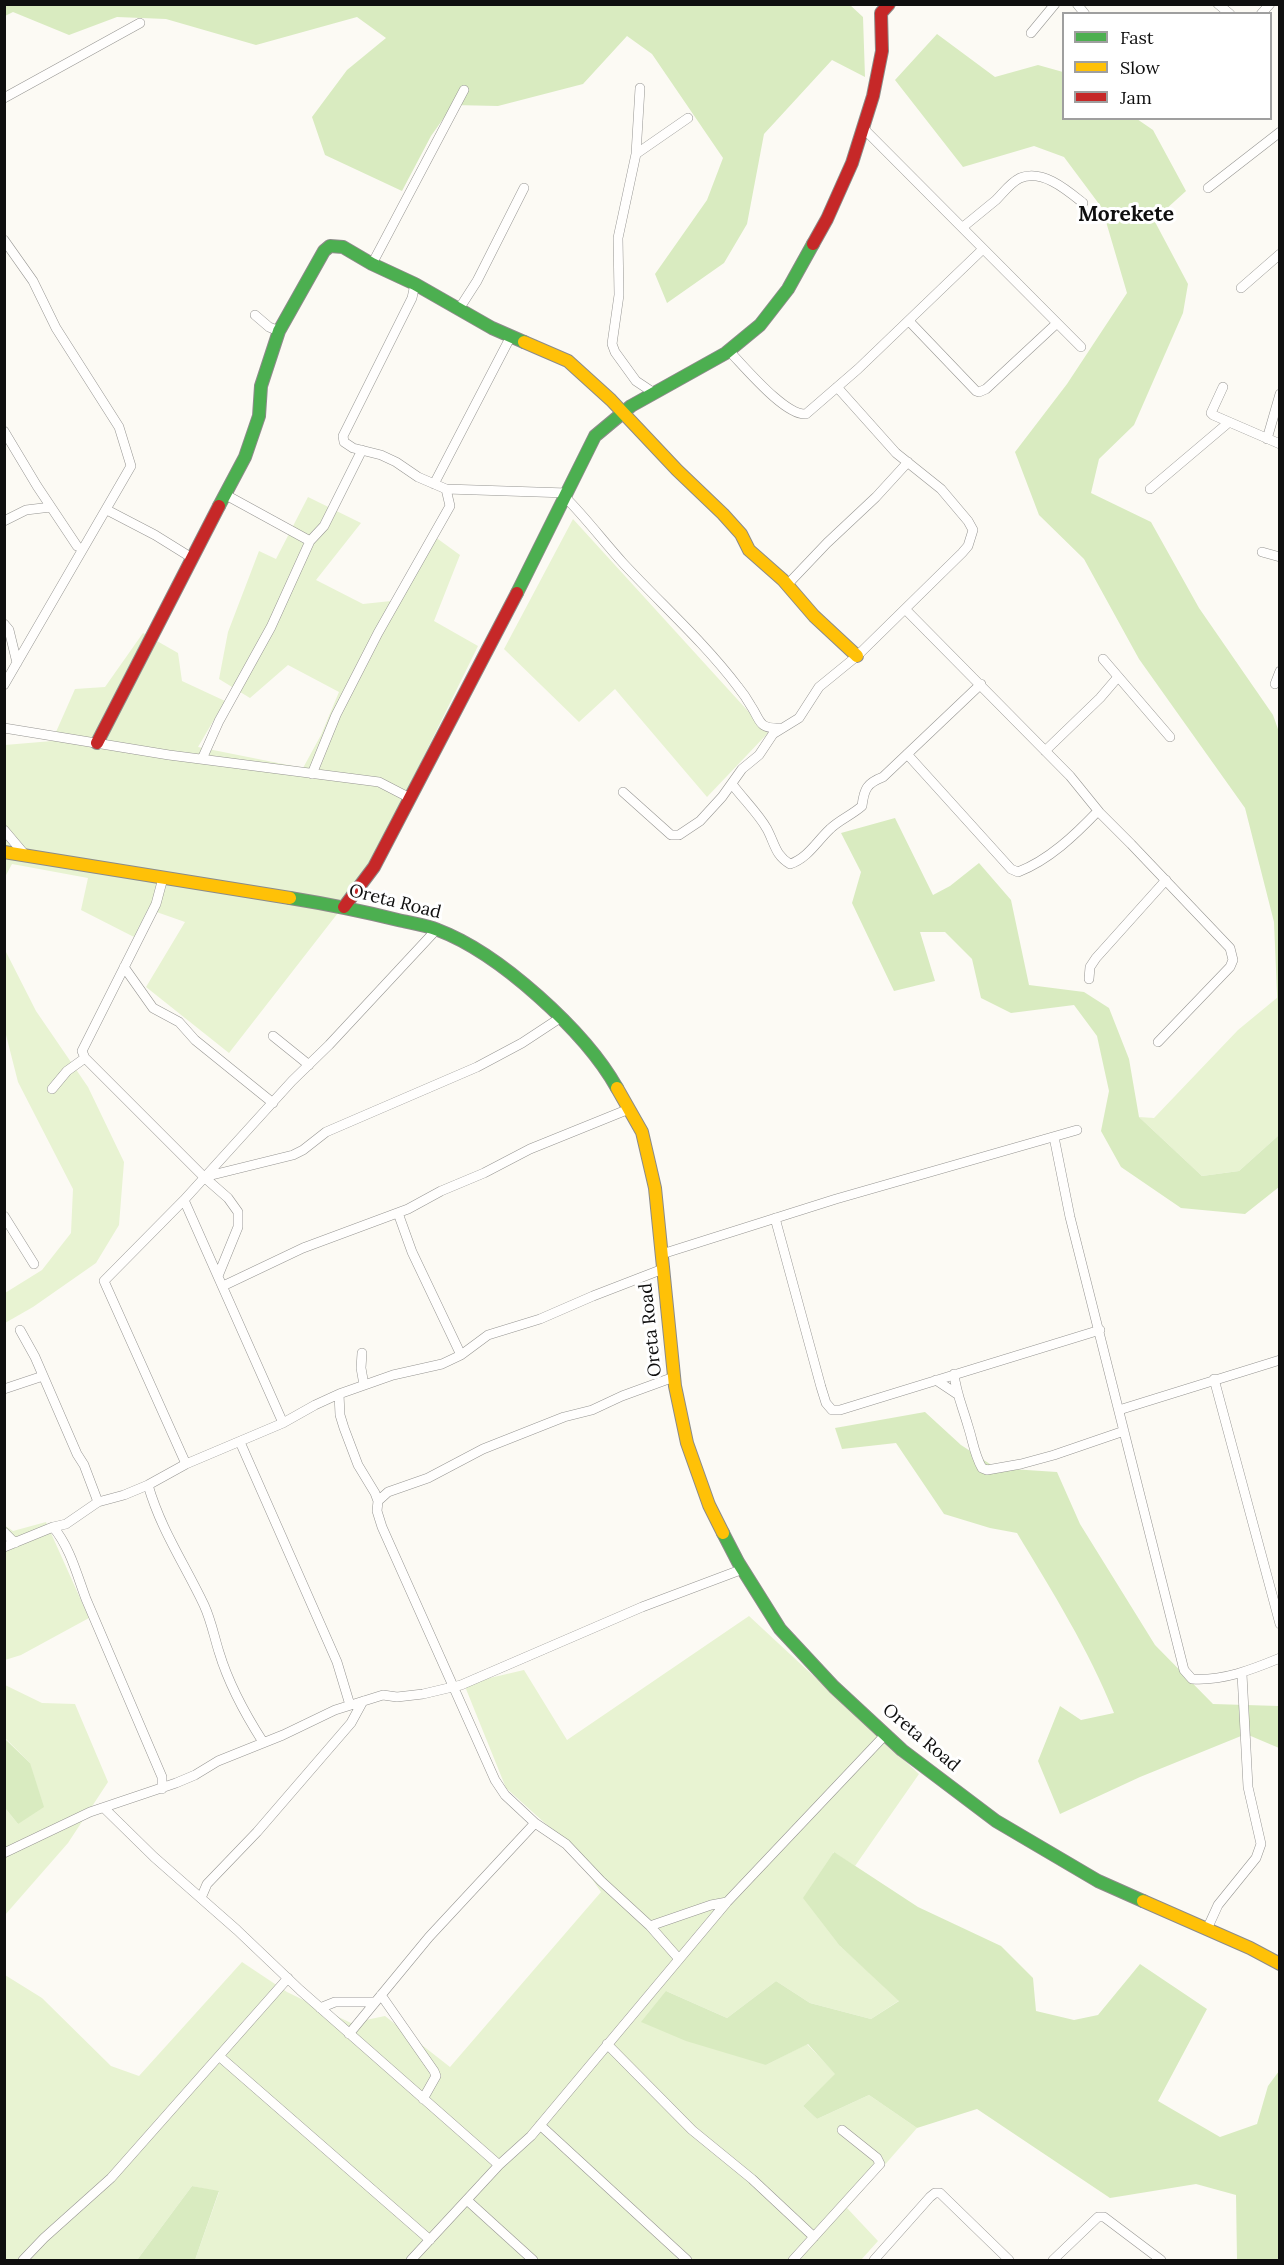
<!DOCTYPE html>
<style>
body{margin:0}
#map{position:relative;width:1284px;height:2265px;overflow:hidden;background:#fcfaf4;font-family:Lora,serif}
canvas{display:block}
.frame{position:absolute;inset:0;border:6px solid #0f0f0f;pointer-events:none}
.legend{position:absolute;left:1062px;top:12px;width:210px;height:108px;box-sizing:border-box;background:#fff;border:2px solid #9f9f9f;margin:0;padding:8px 10px;list-style:none;font-size:18px;color:#0f0f0f}
.legend li{display:flex;align-items:center;gap:12px;height:30px}
.legend b{width:30px;border:2px solid #9f9f9f}
</style>
<div id="map">
<canvas width="1284" height="2265"></canvas>
<div class="frame"></div>
<ul class="legend">
<li><b style="height:8px;background:#4caf50"></b>Fast</li>
<li><b style="height:8px;background:#ffc107"></b>Slow</li>
<li><b style="height:8px;background:#c62828"></b>Jam</li>
</ul>
</div>
<script>
const context = document.querySelector('canvas').getContext('2d');
context.lineJoin = 'round';
function fill(path, color) {
  context.fillStyle = color;
  context.fill(path, 'evenodd');
}
function stroke(path, color, width, dash) {
  context.strokeStyle = color;
  context.lineWidth = width;
  context.lineCap = dash ? 'butt' : 'round';
  context.setLineDash(dash || []);
  context.stroke(path);
}
function write(font, color, halo, rows, align = 'center') {
  context.font = font + ' Lora,serif';
  context.lineWidth = 6;
  context.setLineDash([]);
  context.textBaseline = 'middle';
  context.strokeStyle = halo;
  context.fillStyle = color;
  for (const [text, x, y, turn = 0] of rows) {
    context.save();
    context.translate(x, y);
    context.rotate((+turn || 0) * Math.PI / 180);
    context.textAlign = isNaN(turn) ? turn : align;
    if (halo) context.strokeText(text, 0, 0);
    context.fillText(text, 0, 0);
    context.restore();
  }
}
fill(new Path2D(`
 M 308,497 L 361,523 L 316,580 L 363,604 L 391,601 L 431,534 L 460,555 L 434,621 L 478,646 L 362,882 L 229,1053 L 146,987 L 185,922 L 148,909 L 134,937 L 81,910 L 88,878 L 12,864 L 5,877 L 5,745 L 52,741 L 75,689 L 105,687 L 143,633 L 178,653 L 182,681 L 225,701 L 198,747 L 303,768 L 321,735 L 339,692 L 288,665 L 250,698 L 219,679 L 228,632 L 259,551 L 276,559 Z
 M 573,519 L 768,733 L 707,797 L 615,689 L 579,722 L 504,649 Z
 M 4,948 L 36,1011 L 88,1087 L 124,1162 L 119,1225 L 96,1263 L 33,1307 L 5,1323 L 5,1293 L 42,1270 L 71,1233 L 73,1189 L 18,1082 L 5,1031 Z
 M 1278,997 L 1279,1135 L 1239,1171 L 1202,1176 L 1139,1117 L 1154,1118 L 1238,1030 Z
 M 46,1522 L 89,1618 L 21,1655 L 5,1660 L 4,1525 L 13,1531 Z
 M 749,1616 L 919,1774 L 855,1866 L 833,1852 L 840,1946 L 900,2000 L 871,2019 L 810,2003 L 776,1981 L 727,2018 L 666,1991 L 766,2065 L 807,2044 L 836,2074 L 803,2106 L 817,2119 L 869,2095 L 917,2128 L 847,2208 L 878,2241 L 861,2260 L 195,2260 L 219,2192 L 192,2186 L 137,2260 L 5,2260 L 5,1975 L 42,1998 L 111,2066 L 139,2076 L 242,1962 L 287,1992 L 351,2023 L 385,2016 L 450,2067 L 601,1892 L 568,1844 L 506,1788 L 464,1684 L 524,1670 L 567,1740 Z
 M 5,1685 L 42,1703 L 75,1704 L 108,1782 L 68,1843 L 5,1915 L 5,1808 L 18,1824 L 30,1763 L 5,1738 Z`), '#e8f3d2');
fill(new Path2D(`
 M 5,4 L 850,5 L 863,17 L 865,77 L 832,60 L 764,134 L 747,224 L 724,263 L 667,303 L 655,274 L 707,200 L 723,158 L 652,54 L 627,36 L 583,84 L 498,106 L 453,105 L 431,136 L 402,191 L 325,155 L 312,117 L 347,70 L 386,38 L 357,17 L 256,45 L 166,19 L 117,17 L 69,35 L 13,12 L 5,16 Z
 M 937,34 L 995,77 L 1038,65 L 1063,72 L 1064,118 L 1137,119 L 1153,130 L 1186,191 L 1154,220 L 1188,284 L 1183,313 L 1134,425 L 1099,459 L 1091,493 L 1151,522 L 1199,608 L 1273,715 L 1279,732 L 1279,1041 L 1274,922 L 1245,808 L 1139,659 L 1084,559 L 1039,515 L 1015,452 L 1067,384 L 1127,293 L 1102,208 L 1064,157 L 1034,146 L 963,167 L 895,80 Z
 M 895,818 L 933,895 L 950,886 L 979,863 L 1011,900 L 1029,985 L 1084,992 L 1109,1008 L 1129,1059 L 1139,1117 L 1202,1176 L 1239,1171 L 1279,1135 L 1279,1187 L 1245,1214 L 1181,1208 L 1121,1167 L 1101,1131 L 1109,1091 L 1097,1036 L 1074,1005 L 1011,1013 L 981,998 L 972,959 L 945,932 L 920,932 L 935,981 L 894,991 L 852,903 L 861,872 L 841,833 Z
 M 925,1412 L 961,1445 L 996,1468 L 1057,1472 L 1080,1524 L 1155,1645 L 1213,1704 L 1279,1706 L 1279,1748 L 1246,1734 L 1140,1777 L 1060,1814 L 1038,1761 L 1060,1706 L 1081,1720 L 1114,1713 C 1089,1650 1052,1591 1017,1533 L 990,1528 L 944,1514 L 896,1443 L 842,1449 L 835,1428 Z
 M 4,1738 L 30,1763 L 44,1807 L 18,1824 L 5,1808 Z
 M 834,1852 L 918,1907 L 1001,1946 L 1033,1978 L 1036,2011 L 1074,2020 L 1098,2015 L 1140,1964 L 1207,2009 L 1158,2101 L 1220,2137 L 1257,2124 L 1268,2086 L 1279,2071 L 1279,2260 L 1237,2260 L 1236,2195 L 1196,2184 L 1110,2198 L 977,2109 L 917,2128 L 869,2095 L 817,2119 L 803,2106 L 835,2074 L 808,2044 L 766,2065 L 686,2041 L 641,2022 L 666,1991 L 727,2018 L 776,1981 L 810,2003 L 871,2019 L 899,2001 L 840,1946 L 803,1898 Z
 M 192,2186 L 219,2191 L 195,2260 L 137,2260 Z`), '#d9ebc0');
const street = new Path2D(`
 M 1077,4 L 1085,14
 M 1218,4 L 1230,14
 M 1261,14 L 1270,4
 M 1031,33 L 1055,4
 M 640,88 L 636,154 L 618,238 L 619,295 L 612,344 L 615,352 L 636,381 L 654,393
 M 4,98 L 140,23
 M 863,128 L 1081,347
 M 636,154 L 688,118
 M 1208,188 L 1280,132
 M 963,227 C 974,218 985,209 996,200 C 1004,192 1010,183 1020,178 C 1043,169 1067,190 1083,203
 M 4,240 L 33,281 L 56,328 L 119,427 L 131,466 L 4,685
 M 372,264 L 464,90
 M 415,284 L 412,298 L 343,436 L 344,442 L 353,448 L 381,455 L 396,462 L 418,477 L 446,489 L 567,493
 M 1241,288 L 1280,254
 M 459,309 L 477,281 L 524,188
 M 255,315 L 269,327 L 279,331
 M 909,321 L 976,391 L 979,392 L 986,389 L 1056,324
 M 729,351 C 744,366 785,416 806,414 L 858,369 L 983,249
 M 1223,387 L 1211,413 L 1213,415 L 1280,444
 M 4,431 L 37,486 L 77,546
 M 1267,439 L 1280,394
 M 434,484 L 511,336
 M 1150,489 L 1228,423
 M 226,495 L 310,541 L 324,526 L 362,450
 M 565,497 C 586,518 603,541 623,563 C 661,604 704,642 738,687 C 743,693 747,699 751,706 C 761,721 758,729 780,728
 M 107,510 L 155,535 L 192,558
 M 4,521 L 26,510 L 51,507
 M 1262,552 L 1280,557
 M 787,585 L 827,543 L 876,497 L 908,462
 M 906,610 L 1070,776 L 1100,813 L 1131,844 L 1230,948 L 1233,960 L 1230,967 L 1158,1042
 M 4,624 L 9,630 L 17,663
 M 1103,659 L 1170,737
 M 1275,684 L 1280,671
 M 4,728 L 169,755 L 379,782 L 410,798
 M 1045,751 L 1100,698 L 1118,677
 M 907,754 L 1011,869 L 1018,872 C 1049,860 1075,835 1098,811
 M 202,759 L 219,721 L 271,627 L 310,541
 M 312,774 L 336,715 L 378,633 L 450,506 L 446,489
 M 732,784 C 743,799 758,813 767,829 C 775,844 775,855 790,864 C 808,858 817,841 830,829 C 839,820 852,815 862,806 C 864,789 867,783 883,777 L 981,684
 M 623,792 L 671,835 L 679,835 L 700,821 L 722,797 L 742,769 L 759,755 L 773,734 L 799,718 L 819,687 L 857,656 L 962,553 L 968,546 L 973,530 L 968,521 L 941,489 L 896,453 L 837,387
 M 4,830 L 26,856
 M 163,878 L 156,904 L 82,1051 L 85,1058 L 204,1177 L 228,1198 L 238,1212 L 238,1227 L 218,1276
 M 124,967 L 153,1008 L 179,1022 L 195,1040 L 273,1103
 M 1089,979 L 1090,967 L 1096,958 L 1166,880
 M 273,1036 L 309,1065
 M 52,1089 L 67,1071 L 85,1058
 M 1054,1137 L 1070,1217 L 1184,1670 L 1192,1679 C 1223,1681 1251,1670 1280,1658
 M 204,1177 L 293,1155 L 303,1150 L 326,1132 L 477,1067 L 522,1043 L 560,1018
 M 184,1200 L 283,1423
 M 398,1213 L 412,1252 L 461,1355
 M 4,1216 L 34,1264
 M 775,1218 L 821,1387 L 826,1403 L 832,1410 L 840,1410 L 1100,1330
 M 662,1254 L 836,1199 L 1077,1130
 M 223,1286 L 303,1248 L 408,1209 L 441,1191 L 484,1173 L 530,1149 L 629,1109
 M 20,1330 L 35,1357 L 77,1454 L 84,1465 L 98,1502
 M 362,1353 L 361,1368 L 364,1385
 M 954,1374 C 956,1393 963,1408 968,1426 C 973,1441 974,1454 982,1468 L 987,1470 L 1021,1464 L 1054,1455 L 1124,1431
 M 1214,1379 L 1280,1624
 M 936,1380 L 957,1394
 M 4,1389 L 43,1376
 M 339,1394 L 340,1415 L 344,1428 L 358,1465 L 375,1493 L 378,1501 L 377,1511 L 382,1527 L 495,1780 L 505,1795 L 535,1823 L 566,1844 L 601,1881 L 650,1926 L 679,1959
 M 1119,1410 L 1280,1360
 M 240,1442 L 337,1662 L 350,1705
 M 186,1464 L 104,1281 L 184,1200 L 292,1081 L 329,1045 L 437,929
 M 148,1485 C 161,1530 184,1563 204,1605 C 211,1620 214,1636 219,1652 C 229,1685 245,1714 263,1742
 M 378,1501 L 388,1492 L 428,1478 L 483,1449 L 564,1417 L 592,1410 L 622,1396 L 674,1377
 M 53,1527 C 70,1547 77,1575 86,1599 L 162,1777 L 162,1789
 M 4,1532 L 15,1543
 M 4,1547 L 53,1527 L 66,1524 L 98,1502 L 124,1495 L 148,1485 L 186,1464 L 283,1423 L 315,1405 L 339,1394 L 393,1375 L 442,1364 L 461,1355 L 488,1335 L 540,1319 L 593,1296 L 663,1269
 M 104,1808 L 154,1857 L 237,1930 L 300,1990 L 499,2165
 M 4,1853 L 90,1812 L 176,1783 L 195,1775 L 218,1761 L 283,1735 L 335,1710 L 383,1695 L 397,1697 L 423,1694 L 461,1685 L 642,1607 L 743,1569
 M 201,1898 L 207,1884 L 257,1832 L 351,1723 L 363,1701
 M 650,1926 L 711,1905 L 727,1902
 M 1207,1929 L 1218,1905 L 1256,1858 L 1261,1844 L 1248,1787 L 1242,1674
 M 381,1995 L 434,2071 L 436,2076 L 423,2099
 M 320,2008 L 335,2002 L 375,2002
 M 349,2034 L 429,1937 L 535,1823
 M 607,2044 L 692,2130 L 752,2179 L 814,2237
 M 219,2056 L 430,2240
 M 540,2125 L 687,2260
 M 468,2201 L 533,2260
 M 23,2260 L 44,2238 L 111,2178 L 288,1978
 M 411,2260 L 499,2165 L 531,2136 L 727,1902 L 886,1734
 M 793,2260 L 880,2164 L 877,2158 L 842,2130
 M 874,2260 L 930,2197 L 935,2193 L 940,2193 L 1009,2260
 M 1053,2260 L 1098,2217 L 1104,2217 L 1161,2260`);
const fast = new Path2D(`
 M 219,506 L 245,457 L 259,416 L 261,386 L 279,331 L 324,251 L 330,246 L 343,247 L 372,264 L 415,284 L 492,328 L 524,342
 M 517,593 L 595,436 L 631,406 L 726,353 L 760,325 L 788,289 L 813,244
 M 290,898 C 327,904 362,911 398,920 C 411,923 426,925 438,930 C 499,953 585,1031 617,1088
 M 723,1533 L 738,1562 L 780,1629 L 834,1687 L 902,1750 L 996,1821 L 1098,1881 L 1143,1901`);
const slow = new Path2D(`
 M 524,342 L 568,361 L 611,400 L 677,470 L 723,514 L 741,534 L 749,550 L 783,580 L 814,616 L 857,656
 M 4,852 L 290,898
 M 617,1088 L 642,1132 L 655,1188 L 675,1386 L 687,1443 L 709,1505 L 723,1533
 M 1143,1901 L 1250,1948 L 1280,1964`);
const jam = new Path2D(`
 M 813,244 L 827,219 L 852,163 L 873,96 L 882,51 L 881,13 L 889,4
 M 97,743 L 219,506
 M 344,907 L 374,867 L 517,593`);
stroke(street, '#969592', 10);
stroke(fast, '#8c8b89', 14);
stroke(slow, '#8c8b89', 14);
stroke(jam, '#8c8b89', 14);
stroke(street, '#fffefd', 9);
stroke(fast, '#4caf50', 12);
stroke(slow, '#ffc107', 12);
stroke(jam, '#c62828', 12);
write('18px', '#0f0f0f', '#fff', [
 ["Oreta Road",395,902,14],
 ["Oreta Road",651,1330,-96],
 ["Oreta Road",921,1738,40]
]);
write('bold 21px', '#0f0f0f', '#fff', [
 ["Morekete",1126,215]
]);
</script>
